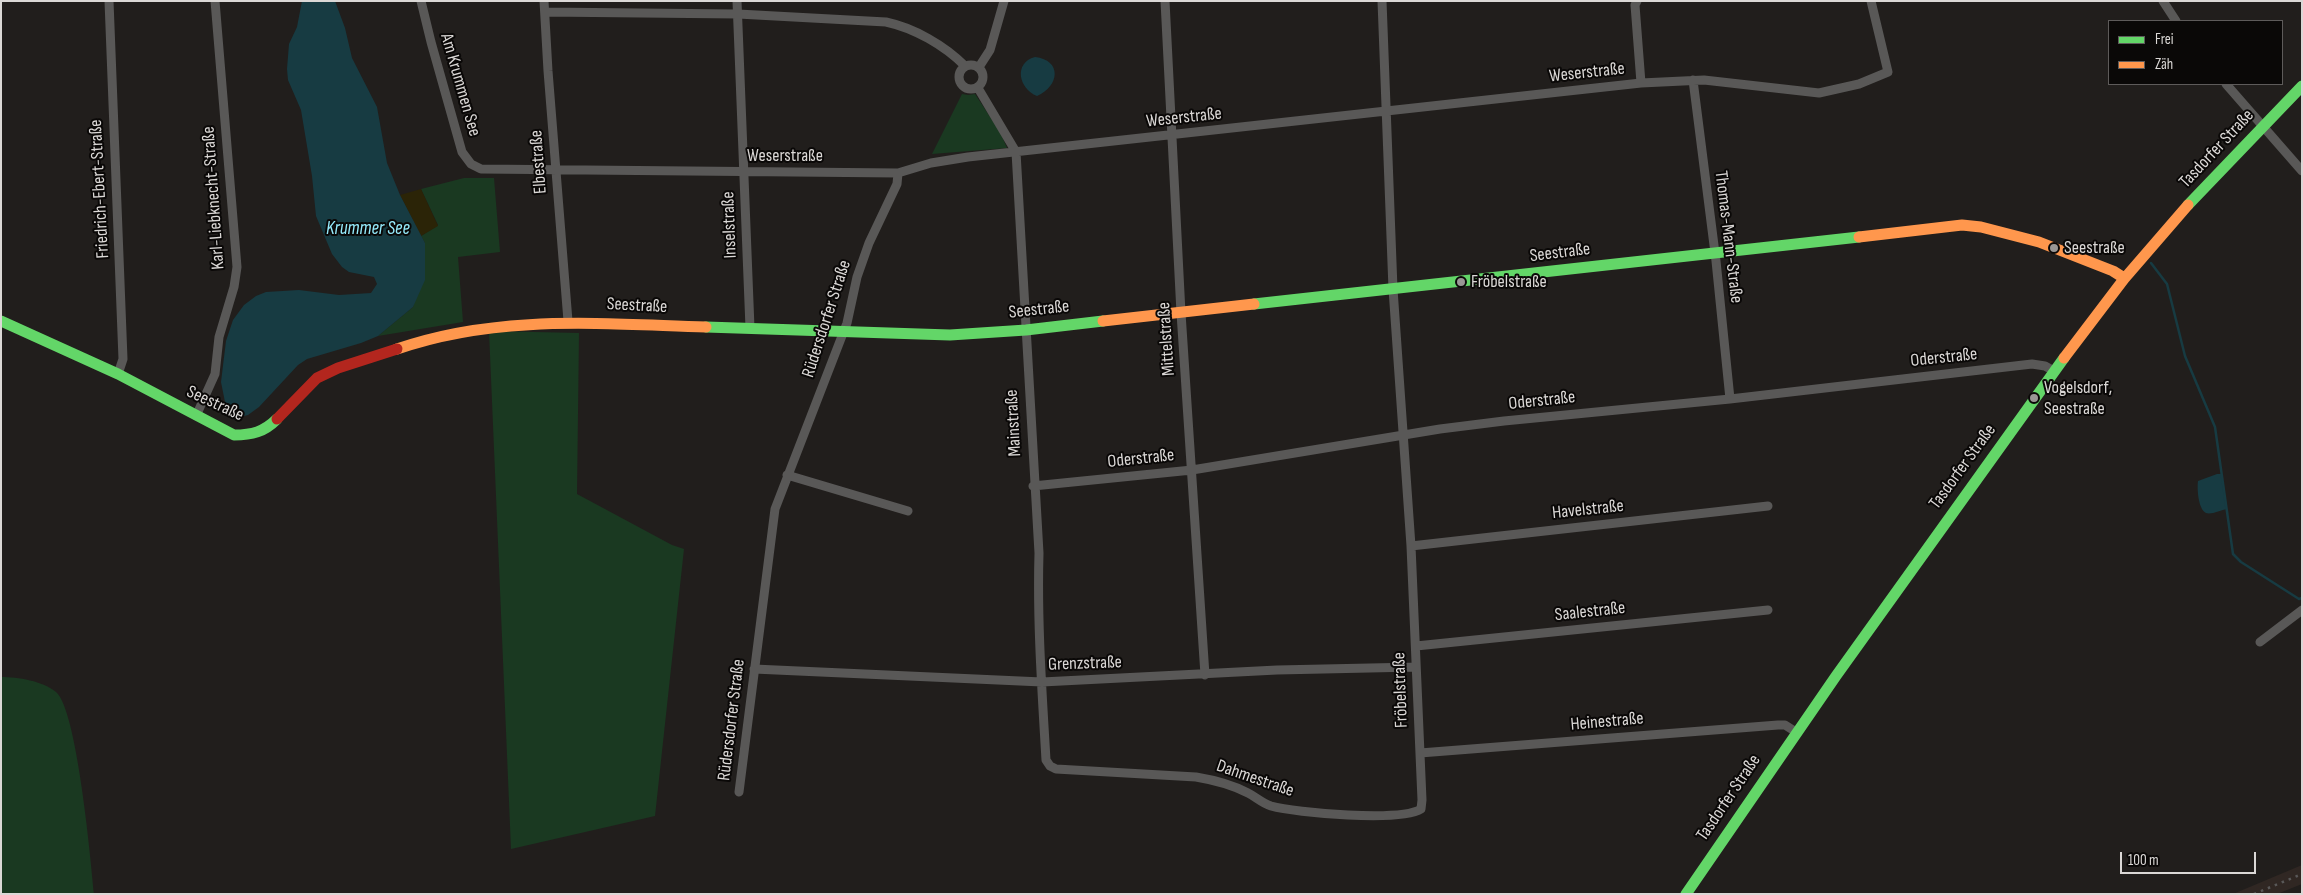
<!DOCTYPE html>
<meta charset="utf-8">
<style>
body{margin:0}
#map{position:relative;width:2303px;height:895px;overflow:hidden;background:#211e1c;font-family:"Sofia Sans Condensed",sans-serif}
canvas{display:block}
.frame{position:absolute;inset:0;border:2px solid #dbd8d6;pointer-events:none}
.legend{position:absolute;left:2108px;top:20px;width:175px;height:65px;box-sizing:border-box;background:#0a0807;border:1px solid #5e5b5a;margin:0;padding:6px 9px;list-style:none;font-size:15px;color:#dbd8d6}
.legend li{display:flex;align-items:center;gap:10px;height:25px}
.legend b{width:25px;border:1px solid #5e5b5a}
.scale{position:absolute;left:2120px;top:852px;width:136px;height:22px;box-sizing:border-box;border:2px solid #dbd8d6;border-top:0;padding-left:6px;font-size:15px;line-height:18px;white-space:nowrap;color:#dbd8d6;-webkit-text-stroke:4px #0a0807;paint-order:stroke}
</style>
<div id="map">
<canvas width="2303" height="895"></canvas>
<div class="frame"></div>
<ul class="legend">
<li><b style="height:6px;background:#63d668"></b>Frei</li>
<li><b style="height:6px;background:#ff974d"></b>Zäh</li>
</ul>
<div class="scale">100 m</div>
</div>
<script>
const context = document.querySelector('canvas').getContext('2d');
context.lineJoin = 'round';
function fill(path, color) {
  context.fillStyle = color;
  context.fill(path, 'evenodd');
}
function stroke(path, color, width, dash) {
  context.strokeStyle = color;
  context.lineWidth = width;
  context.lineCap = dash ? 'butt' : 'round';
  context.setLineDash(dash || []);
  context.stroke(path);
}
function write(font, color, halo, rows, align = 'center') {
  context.font = font + ' "Sofia Sans Condensed",sans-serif';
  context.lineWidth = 4;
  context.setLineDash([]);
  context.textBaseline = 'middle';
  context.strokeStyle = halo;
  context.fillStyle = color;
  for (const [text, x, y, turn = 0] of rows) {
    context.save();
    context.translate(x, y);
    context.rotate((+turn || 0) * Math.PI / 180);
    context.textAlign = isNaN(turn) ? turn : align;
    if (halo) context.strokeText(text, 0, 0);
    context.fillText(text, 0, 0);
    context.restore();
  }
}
fill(new Path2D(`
 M 2302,865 L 2302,884 L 2277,894 L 2233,894 Z`), '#302723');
fill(new Path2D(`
 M 962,94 L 968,95 L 975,94 L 1000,132 L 1007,148 L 932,154 Z
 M 464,178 L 494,178 L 500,252 L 458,257 L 463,322 L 378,336 L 413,307 L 425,243 L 421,236 L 438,225 L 421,189 Z
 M 489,331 L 579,333 L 577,494 L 672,545 L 684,549 L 655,816 L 511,849 Z
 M 1,677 C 18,677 43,681 56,692 C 77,709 91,861 94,894 L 1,894 Z`), '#1a3921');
fill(new Path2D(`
 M 421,189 L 438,226 L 421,236 L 400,195 Z`), '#2b2407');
fill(new Path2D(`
 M 302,1 L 335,1 L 345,28 L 352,58 L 377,107 L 387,163 L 400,195 L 425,243 L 425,280 L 413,307 L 378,336 L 361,343 L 307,359 L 298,365 L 259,407 L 248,415 L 240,417 L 231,413 L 226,407 L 221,382 L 226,341 L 233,320 L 244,305 L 256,296 L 266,292 L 299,290 L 339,295 L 371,293 L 377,284 L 374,277 L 349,272 L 342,267 L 332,254 L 316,216 L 312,176 L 301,110 L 288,80 L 287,69 L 289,44 L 297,27 Z
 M 1035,57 C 1062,60 1060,86 1037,96 C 1019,89 1013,63 1035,57 Z
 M 2217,474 L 2222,474 L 2227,509 C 2221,510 2211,515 2206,513 C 2198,509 2197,488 2198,481 Z`), '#173b42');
stroke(new Path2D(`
 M 2151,263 L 2167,284 L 2185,356 L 2215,427 L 2233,554 L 2241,562 L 2299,599 L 2302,598`), '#173b42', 2.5);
stroke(new Path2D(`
 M 109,1 L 123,359 L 118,374
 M 421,1 L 431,42 L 462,152 L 471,164 L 481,169 L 898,173 L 931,163 L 968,157 L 1641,83 L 1704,80 L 1819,93 L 1859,84 L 1888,72 L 1871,1
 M 544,1 L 548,71 L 568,321
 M 737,1 L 750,328
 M 1165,1 L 1181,313 L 1205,675
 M 1637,1 L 1635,5 L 1641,83
 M 2163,1 L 2176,21
 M 545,12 L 738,14 L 886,22 C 914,28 944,45 965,66
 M959 77a12 12 0 1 1 24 0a12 12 0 1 1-24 0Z
 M 979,67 L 990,50 L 1004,1
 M 1693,80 L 1716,261 L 1730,399
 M 2226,84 L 2302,171
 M 978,88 L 1016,152 L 1039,553 C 1037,622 1042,691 1046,760 L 1050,766 L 1056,769 L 1196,777 C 1214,780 1231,784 1248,793 C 1256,797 1262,803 1271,806 C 1296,813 1401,822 1421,809 L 1422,800 L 1411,546 L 1393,289 L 1382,1
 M 196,416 L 215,374 L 219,337 L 234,287 L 237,267 L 215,1
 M 787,475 L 908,511
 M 1033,486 L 1192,470 L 1440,429 L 1504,421 L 1730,399 L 2032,364 L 2045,366 L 2054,371
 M 1411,546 L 1768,506
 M 2260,642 L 2302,610
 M 1416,646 L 1768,610
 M 754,669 L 1042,682 L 1277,670 L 1416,667
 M 1420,753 L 1778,725 L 1785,725 L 1796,732
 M 739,792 L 775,509 L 847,323 L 857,277 L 869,243 L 897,184 L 898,173`), '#595857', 9);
stroke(new Path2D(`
 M 2188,205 L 2302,86
 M 1254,304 L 1859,237
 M 1,321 L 118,374 L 234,435 C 252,435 264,432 277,419
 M 706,327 L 950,335 L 1026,330 L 1103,321
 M 1686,894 L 1836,676 L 2064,358`), '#63d668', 11);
stroke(new Path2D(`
 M 1859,237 L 1962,225 L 1981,227 L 2039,242 L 2113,271 L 2124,278
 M 1103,321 L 1254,304
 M 397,349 C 498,314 601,324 706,327
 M 2064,358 L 2124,279 L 2188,205`), '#ff974d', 11);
stroke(new Path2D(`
 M 277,419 L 317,378 L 338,368 L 397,349`), '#b3261e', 11);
stroke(new Path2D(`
 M 2254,894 L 2302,874`), '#595858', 2.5, [2.5, 5]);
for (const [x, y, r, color] of [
 [2054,248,5,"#9a9795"],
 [1461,282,5,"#9a9795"],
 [2034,398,5,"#9a9795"]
]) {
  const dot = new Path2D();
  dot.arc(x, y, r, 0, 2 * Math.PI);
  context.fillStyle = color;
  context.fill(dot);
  stroke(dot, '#0a0807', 2);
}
write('18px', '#dbd8d6', '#0a0807', [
 ["Weserstraße",1587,73,-6],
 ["Am Krummen See",460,85,74],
 ["Weserstraße",1184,118,-6],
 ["Tasdorfer Straße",2217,149,-47],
 ["Weserstraße",785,156],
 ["Elbestraße",539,162,-94],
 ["Friedrich-Ebert-Straße",100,189,-93],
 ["Karl-Liebknecht-Straße",214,198,-94],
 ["Inselstraße",730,225,-92],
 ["Thomas-Mann-Straße",1728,237,83],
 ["Seestraße",1560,253,-7],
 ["Seestraße",637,306,3],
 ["Seestraße",1039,310,-6],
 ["Rüdersdorfer Straße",827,319,-72],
 ["Mittelstraße",1167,339,-94],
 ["Oderstraße",1944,358,-6],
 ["Oderstraße",1542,401,-6],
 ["Seestraße",215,404,25],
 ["Mainstraße",1014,423,-93],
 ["Oderstraße",1141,459,-6],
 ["Tasdorfer Straße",1963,467,-54],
 ["Havelstraße",1588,510,-6],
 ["Saalestraße",1590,612,-6],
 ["Grenzstraße",1085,664,-2],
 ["Fröbelstraße",1401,690,-92],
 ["Rüdersdorfer Straße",732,720,-83],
 ["Heinestraße",1607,722,-5],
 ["Dahmestraße",1255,779,19],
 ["Tasdorfer Straße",1729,798,-56]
]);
write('18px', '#dbd8d6', '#0a0807', [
 ["Seestraße",2064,248],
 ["Fröbelstraße",1471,282],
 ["Vogelsdorf,",2044,388],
 ["Seestraße",2044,409]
], 'left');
write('italic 19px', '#96ecfd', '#0a0807', [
 ["Krummer See",368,229]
]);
</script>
